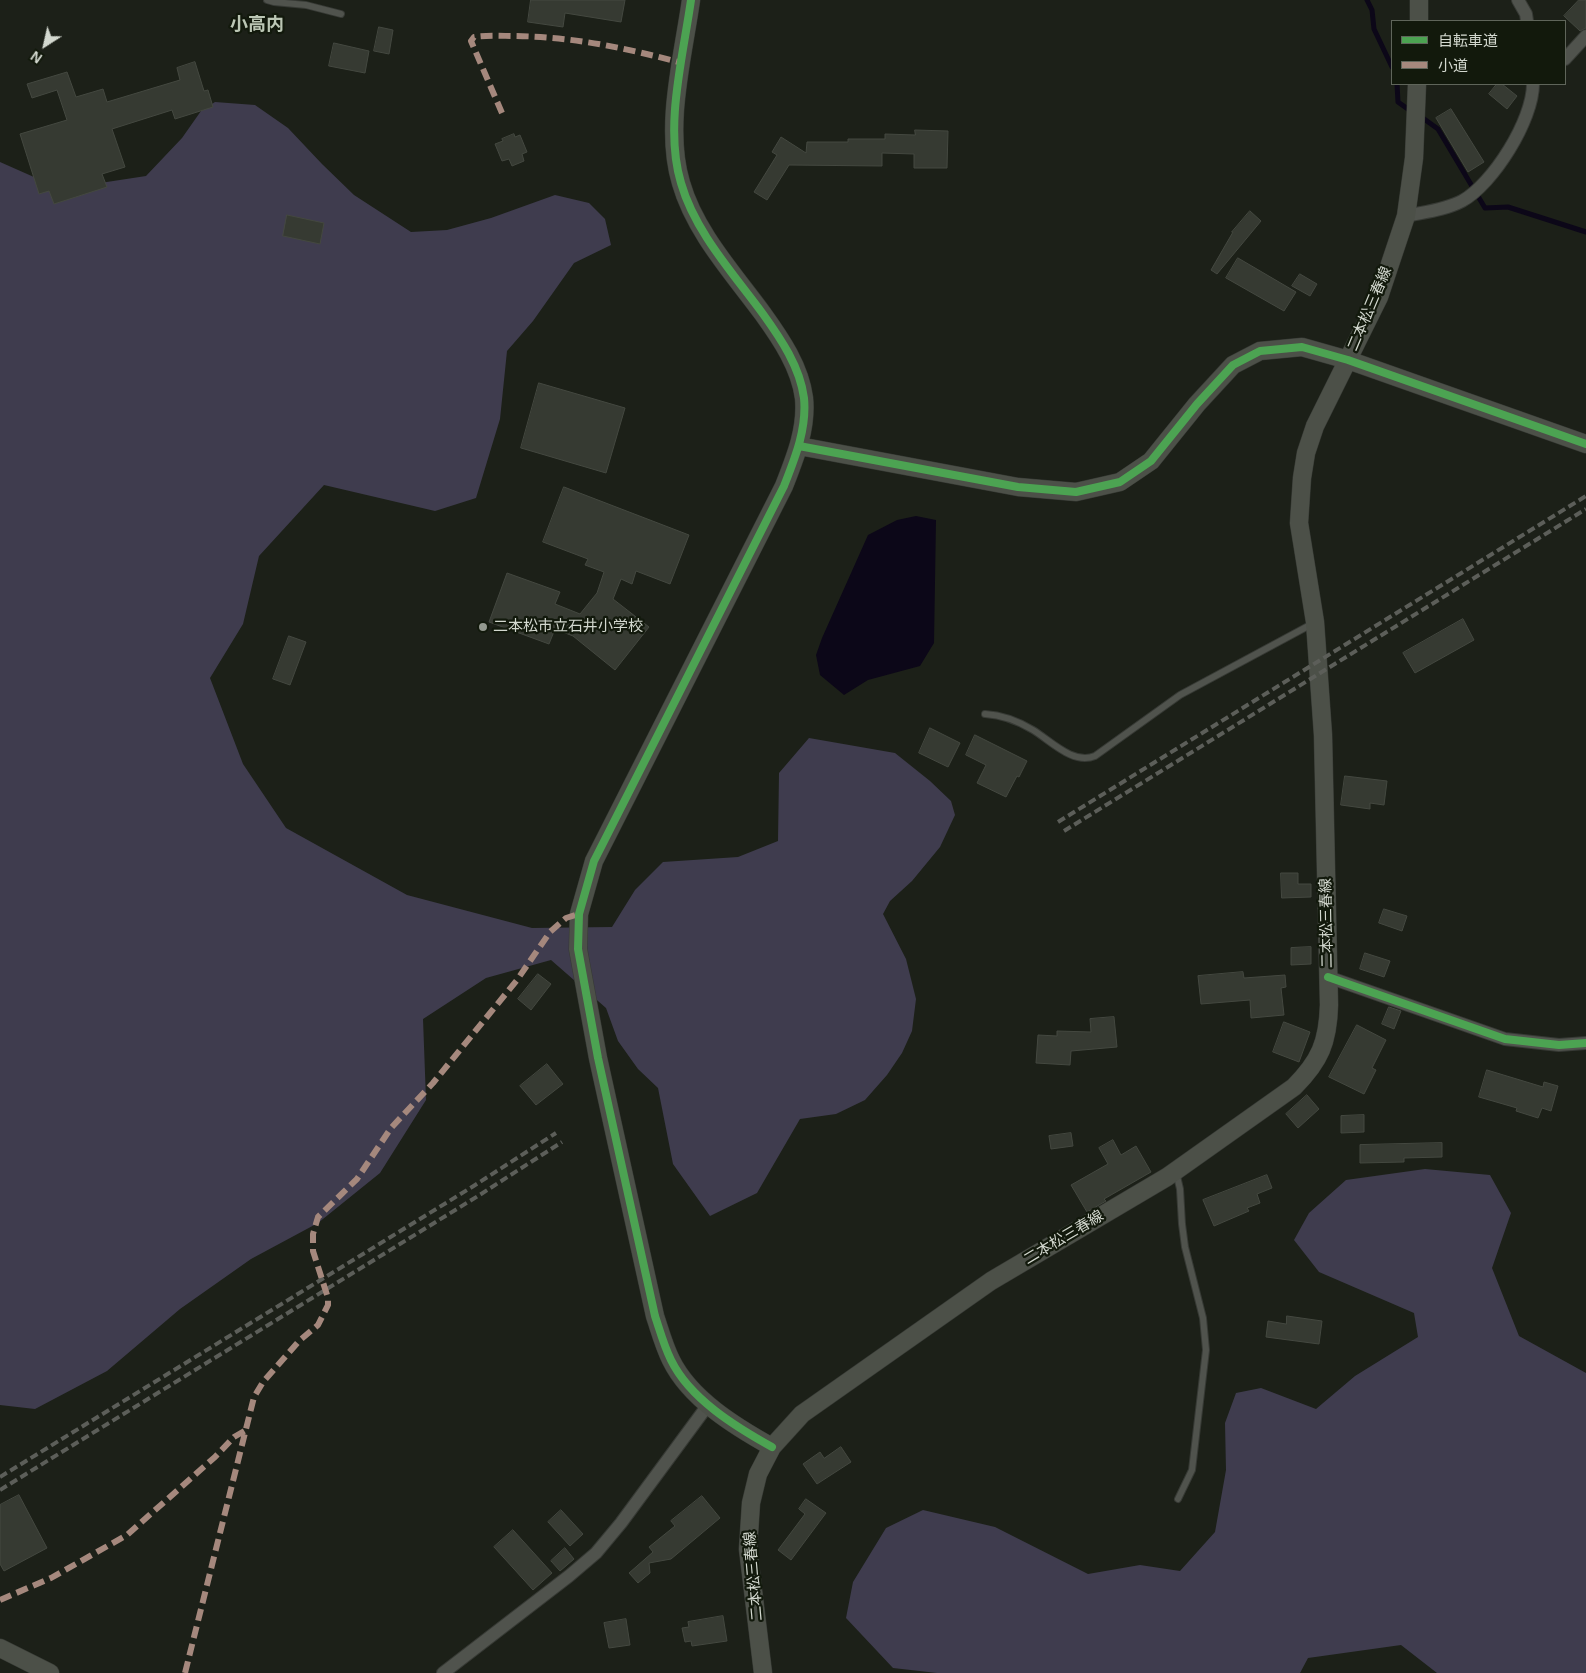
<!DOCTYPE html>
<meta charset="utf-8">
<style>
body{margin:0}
#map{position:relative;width:1586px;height:1673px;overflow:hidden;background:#1c2018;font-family:Helvetica,"Noto Sans JP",sans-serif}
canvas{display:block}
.legend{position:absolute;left:1391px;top:20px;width:175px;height:65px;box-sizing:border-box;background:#12190c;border:1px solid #5f655a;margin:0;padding:6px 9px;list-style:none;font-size:15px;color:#d3d8cf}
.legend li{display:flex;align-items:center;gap:10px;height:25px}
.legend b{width:25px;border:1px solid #5f655a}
.north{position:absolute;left:20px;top:20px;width:50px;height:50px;-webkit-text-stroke:4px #12190c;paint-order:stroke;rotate:215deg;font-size:14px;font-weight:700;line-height:20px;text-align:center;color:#d3d8cf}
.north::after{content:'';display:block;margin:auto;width:18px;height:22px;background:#d3d8cf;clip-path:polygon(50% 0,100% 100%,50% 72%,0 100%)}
</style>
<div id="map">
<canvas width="1586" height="1673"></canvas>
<ul class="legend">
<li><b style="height:6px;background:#4ca352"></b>自転車道</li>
<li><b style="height:6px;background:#a5887d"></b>小道</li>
</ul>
<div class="north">N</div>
</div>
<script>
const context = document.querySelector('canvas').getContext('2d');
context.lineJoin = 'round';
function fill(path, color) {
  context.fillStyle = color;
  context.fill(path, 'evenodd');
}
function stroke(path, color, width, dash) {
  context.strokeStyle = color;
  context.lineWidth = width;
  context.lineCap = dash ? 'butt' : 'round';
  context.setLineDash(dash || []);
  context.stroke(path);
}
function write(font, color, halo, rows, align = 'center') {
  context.font = font + ' Helvetica,"Noto Sans JP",sans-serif';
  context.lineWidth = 4.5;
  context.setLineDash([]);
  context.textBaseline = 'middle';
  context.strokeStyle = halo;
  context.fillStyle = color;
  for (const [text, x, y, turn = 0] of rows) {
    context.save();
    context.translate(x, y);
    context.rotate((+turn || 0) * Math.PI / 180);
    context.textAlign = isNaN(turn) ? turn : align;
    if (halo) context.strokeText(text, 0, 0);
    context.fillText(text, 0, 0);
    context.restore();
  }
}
fill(new Path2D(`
 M 215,102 L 255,105 L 288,128 L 322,164 L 354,195 L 411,232 L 447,230 L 491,218 L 555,195 L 589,203 L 605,219 L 611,245 L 574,263 L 533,321 L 507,351 L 500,419 L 476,498 L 435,511 L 324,485 L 259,556 L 243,624 L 210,678 L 243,764 L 286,828 L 407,895 L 532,928 L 612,927 L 635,890 L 663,862 L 738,857 L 778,841 L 779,773 L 809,738 L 895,753 L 930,781 L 951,801 L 955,815 L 940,847 L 912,881 L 890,901 L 883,914 L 906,959 L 916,999 L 912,1031 L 902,1053 L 887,1075 L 865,1100 L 836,1114 L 800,1119 L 757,1193 L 710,1216 L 673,1164 L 658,1088 L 638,1069 L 618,1041 L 606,1008 L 551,960 L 486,978 L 423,1019 L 426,1100 L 380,1173 L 318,1223 L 251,1259 L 180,1309 L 107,1371 L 35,1409 L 0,1405 L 0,162 L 61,189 L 146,176 L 182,138 L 201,111 Z
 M 1425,1169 L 1490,1175 L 1511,1213 L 1492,1268 L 1519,1336 L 1586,1373 L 1586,1673 L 1437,1673 L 1401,1645 L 1308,1658 L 1300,1673 L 937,1673 L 893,1668 L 846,1618 L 853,1582 L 886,1528 L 923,1510 L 995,1527 L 1088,1574 L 1140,1565 L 1180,1571 L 1215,1532 L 1226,1470 L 1225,1423 L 1236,1393 L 1261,1388 L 1316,1409 L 1355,1376 L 1418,1337 L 1414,1313 L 1319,1272 L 1294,1240 L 1309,1213 L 1346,1180 Z`), '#3f3c4e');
fill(new Path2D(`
 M 916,516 L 936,520 L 934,643 L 920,666 L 868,680 L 844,695 L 820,675 L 816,655 L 822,638 L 868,535 L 897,520 Z`), '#0c0718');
stroke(new Path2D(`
 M 1367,0 L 1372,10 L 1374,29 L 1392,67
 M 1397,84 L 1398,102 L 1412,112
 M 1420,116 L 1438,129 L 1485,208 L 1508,207 L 1586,232`), '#0c0718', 5);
const building = new Path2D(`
 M 531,0 L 625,0 L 621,22 L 565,13 L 563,27 L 528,22 Z
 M 1579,0 L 1586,0 L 1586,28 L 1580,31 L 1564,16 Z
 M 379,27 L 393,30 L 389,54 L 374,51 Z
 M 334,43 L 369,51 L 365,73 L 329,66 Z
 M 195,62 L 204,91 L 208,90 L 213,107 L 175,119 L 172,110 L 112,129 L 125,167 L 102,174 L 107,187 L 54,204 L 49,191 L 39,194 L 20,134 L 67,120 L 57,90 L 32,98 L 27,84 L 67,72 L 76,97 L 103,89 L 107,102 L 180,80 L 177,68 Z
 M 1497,84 L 1502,84 L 1517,96 L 1507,109 L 1489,94 Z
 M 1451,109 L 1484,162 L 1468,172 L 1436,118 Z
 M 915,130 L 948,131 L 947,168 L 914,168 L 914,154 L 882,153 L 882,166 L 789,165 L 767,200 L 754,192 L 777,155 L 772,152 L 781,137 L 806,153 L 807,142 L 848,142 L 848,139 L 885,139 L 885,134 L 915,135 Z
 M 514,134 L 515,137 L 520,135 L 527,152 L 522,154 L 524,161 L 512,166 L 509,159 L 502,161 L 495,144 L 503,141 L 502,139 Z
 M 1250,211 L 1261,221 L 1217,274 L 1211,270 L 1233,232 L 1232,232 Z
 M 287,215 L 324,223 L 320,244 L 283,236 Z
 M 1238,258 L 1296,292 L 1284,311 L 1226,278 Z
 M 1300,274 L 1317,284 L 1310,296 L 1292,286 Z
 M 539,383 L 625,408 L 606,473 L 521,448 Z
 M 564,487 L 689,535 L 670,584 L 636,571 L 632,584 L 621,579 L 613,599 L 649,627 L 615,670 L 573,636 L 555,629 L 549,644 L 489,622 L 507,573 L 560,592 L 555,604 L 580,614 L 597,593 L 604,572 L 585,565 L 588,559 L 543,542 Z
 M 1463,619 L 1474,640 L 1415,673 L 1403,653 Z
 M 289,636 L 306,642 L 290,685 L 273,679 Z
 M 930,728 L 960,743 L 948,767 L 919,753 Z
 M 975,735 L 1027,761 L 1019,777 L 1017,776 L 1006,797 L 977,783 L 986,765 L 966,755 Z
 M 1345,776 L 1387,781 L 1384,805 L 1370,803 L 1370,809 L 1341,805 Z
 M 1281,873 L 1298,873 L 1298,884 L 1311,884 L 1311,897 L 1282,898 Z
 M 1384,909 L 1407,916 L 1402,931 L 1379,923 Z
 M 1311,947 L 1311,964 L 1291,965 L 1291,948 Z
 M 1365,953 L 1390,961 L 1384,977 L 1360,969 Z
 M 1243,972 L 1244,978 L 1285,975 L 1286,987 L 1281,988 L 1284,1015 L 1251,1018 L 1250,1000 L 1201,1004 L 1198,976 Z
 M 538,974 L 551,984 L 531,1010 L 518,999 Z
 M 1389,1007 L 1401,1011 L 1394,1029 L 1382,1024 Z
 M 1114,1017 L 1117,1047 L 1071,1051 L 1070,1065 L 1036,1063 L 1038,1035 L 1057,1036 L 1057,1031 L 1091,1032 L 1090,1019 Z
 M 1284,1022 L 1310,1032 L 1299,1062 L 1273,1052 Z
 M 1357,1025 L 1386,1040 L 1372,1068 L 1376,1070 L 1364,1094 L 1329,1077 Z
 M 547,1064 L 563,1084 L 536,1105 L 520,1086 Z
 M 1487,1070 L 1543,1087 L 1544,1082 L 1558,1086 L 1551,1111 L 1542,1108 L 1538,1118 L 1516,1111 L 1517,1108 L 1479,1097 Z
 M 1307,1095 L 1319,1109 L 1298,1128 L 1286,1114 Z
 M 1364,1115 L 1364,1132 L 1341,1133 L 1341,1116 Z
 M 1071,1133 L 1073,1146 L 1051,1149 L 1049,1136 Z
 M 1113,1140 L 1121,1155 L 1136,1146 L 1151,1172 L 1104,1199 L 1106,1201 L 1087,1212 L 1071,1185 L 1108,1164 L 1099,1148 Z
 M 1442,1143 L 1442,1157 L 1404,1158 L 1404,1162 L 1360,1163 L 1360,1145 Z
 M 1267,1175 L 1272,1188 L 1257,1194 L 1260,1203 L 1247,1208 L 1249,1211 L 1214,1226 L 1203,1200 Z
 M 1287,1316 L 1322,1321 L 1319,1344 L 1266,1337 L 1268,1321 L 1286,1324 Z
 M 841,1447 L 851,1462 L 817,1484 L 803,1464 L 820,1452 L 824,1458 Z
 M 19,1495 L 47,1548 L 4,1571 L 0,1564 L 0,1505 Z
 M 702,1496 L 720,1518 L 671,1559 L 649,1563 L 650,1573 L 638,1583 L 629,1573 L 653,1552 L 649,1547 L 675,1526 L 671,1521 Z
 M 806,1499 L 826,1513 L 791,1560 L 778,1550 L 805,1514 L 799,1509 Z
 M 561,1510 L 583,1534 L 570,1546 L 548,1522 Z
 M 513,1530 L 552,1573 L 533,1590 L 494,1547 Z
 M 565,1548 L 574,1559 L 560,1571 L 551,1561 Z
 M 723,1616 L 727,1641 L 692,1646 L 691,1641 L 685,1642 L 682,1628 L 689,1627 L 688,1622 Z
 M 626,1619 L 630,1645 L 609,1648 L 604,1623 Z`);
fill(building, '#363a32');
stroke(building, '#444840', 1);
const lane = new Path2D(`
 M 267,0 L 274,2 L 306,5 L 341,14
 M 985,714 C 1003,715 1018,721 1033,730 C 1051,741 1073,765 1095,756 L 1180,695 L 1312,624
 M 1176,1172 L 1180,1189 L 1182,1224 L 1185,1247 L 1203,1318 L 1206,1350 L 1192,1470 L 1178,1499`);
const street = new Path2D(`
 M 1518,0 L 1526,14 L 1527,21
 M 1565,59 L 1586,36
 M 1406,216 C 1424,212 1445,210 1462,201 C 1493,184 1533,120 1533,84
 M 1328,977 L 1505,1039 L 1559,1045 L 1586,1043
 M 443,1673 L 569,1576 L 596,1553 L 621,1523 L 708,1405`);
const secondary = new Path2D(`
 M 691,0 C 683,57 664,127 681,183 C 695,232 733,273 763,314 C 781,339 800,367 804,398 C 807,429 795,458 784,486 L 594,861 L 579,914 L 578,949 L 598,1058 L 655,1316 C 660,1331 664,1346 671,1360 C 690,1399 736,1427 772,1447
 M 1419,21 L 1419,0
 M 799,446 L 1018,487 L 1076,492 L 1120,482 L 1151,461 L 1197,404 L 1233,365 L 1260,351 L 1302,347 L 1348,360 L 1586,444
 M 0,1648 L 50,1673
 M 763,1673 L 748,1549 L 751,1503 L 758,1474 L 772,1447 L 802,1414 L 991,1281 L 1167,1177 L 1294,1087 C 1320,1061 1328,1042 1329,1005 L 1323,735 L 1315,622 L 1299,523 L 1302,478 L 1306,453 L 1315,426 L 1379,297 L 1406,216 L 1414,158 L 1417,84`);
stroke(lane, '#373a35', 8);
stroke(street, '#373a35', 14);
stroke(secondary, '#373a35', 19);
stroke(lane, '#50534d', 6);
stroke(street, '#50534d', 12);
stroke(secondary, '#4c5048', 18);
stroke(new Path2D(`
 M 1058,822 L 1586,496
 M 1064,831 L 1586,509
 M 0,1477 L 472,1187 L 556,1133
 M 0,1490 L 478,1196 L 562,1142`), '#5c5e59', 4, [8, 4]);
stroke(new Path2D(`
 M 502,113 L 471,41 L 474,37 C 488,35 502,36 516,36 C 574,37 626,48 682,63
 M 0,1600 L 51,1578 L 127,1535 L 215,1457 L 234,1437 L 246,1430
 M 185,1673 L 254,1397 L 263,1382 L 299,1341 L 318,1325 L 328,1305 L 328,1298 L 313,1251 L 313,1234 L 318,1217 L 357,1179 L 391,1128 L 433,1083 L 517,980 L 550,932 L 566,918 L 579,914`), '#a5887d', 6, [12, 6]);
stroke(new Path2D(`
 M 691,0 C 683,57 664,127 681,183 C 695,232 733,273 763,314 C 781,339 800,367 804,398 C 807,429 795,458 784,486 L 594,861 L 579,914 L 578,949 L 598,1058 L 655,1316 C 660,1331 664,1346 671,1360 C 690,1399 736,1427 772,1447
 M 799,446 L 1018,487 L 1076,492 L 1120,482 L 1151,461 L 1197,404 L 1233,365 L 1260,351 L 1302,347 L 1348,360 L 1586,444
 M 1328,977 L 1505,1039 L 1559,1045 L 1586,1043`), '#4ca352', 8);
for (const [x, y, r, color] of [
 [483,627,5,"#93988f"]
]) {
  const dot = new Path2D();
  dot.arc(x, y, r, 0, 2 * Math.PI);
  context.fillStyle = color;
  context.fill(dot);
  stroke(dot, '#12190c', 2);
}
write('15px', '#d3d8cf', '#12190c', [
 ["二本松三春線",1370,309,-67],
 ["二本松三春線",1327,923,-91],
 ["二本松三春線",1064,1238,-31],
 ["二本松三春線",754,1576,-95]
]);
write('15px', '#d3d8cf', '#12190c', [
 ["二本松市立石井小学校",493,627]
], 'left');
write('bold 18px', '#bbc6b4', '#12190c', [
 ["小高内",257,25]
]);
</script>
